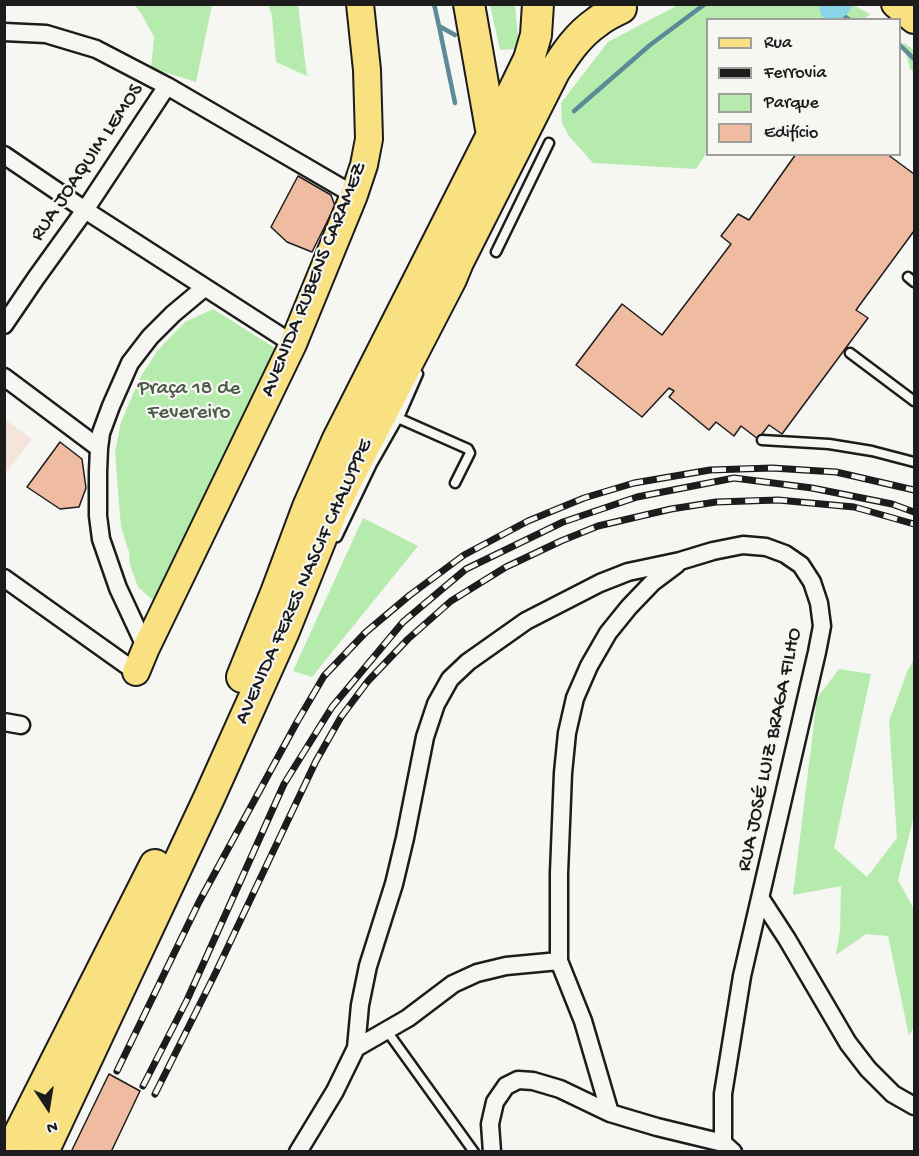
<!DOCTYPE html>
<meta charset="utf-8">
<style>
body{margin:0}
#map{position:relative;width:919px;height:1156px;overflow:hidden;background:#f6f6f2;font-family:"Gochi Hand",sans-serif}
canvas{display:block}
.frame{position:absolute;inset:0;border:6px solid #1c1c1c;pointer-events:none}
.legend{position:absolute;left:706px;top:18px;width:195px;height:138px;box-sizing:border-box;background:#f6f6f2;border:2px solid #9f9f9c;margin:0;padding:8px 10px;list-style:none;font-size:18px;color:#1c1c1c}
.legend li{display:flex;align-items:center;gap:12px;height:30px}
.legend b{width:30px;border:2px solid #9f9f9c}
.north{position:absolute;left:18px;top:1078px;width:60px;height:60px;-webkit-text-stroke:4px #f6f6f2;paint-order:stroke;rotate:168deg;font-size:16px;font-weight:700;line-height:24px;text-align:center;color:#1c1c1c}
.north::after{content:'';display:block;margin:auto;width:21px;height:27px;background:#1c1c1c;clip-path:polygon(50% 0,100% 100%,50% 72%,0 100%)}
</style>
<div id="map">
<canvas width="919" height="1156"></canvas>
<div class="frame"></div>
<ul class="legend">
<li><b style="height:8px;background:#f9e181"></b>Rua</li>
<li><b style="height:8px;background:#1c1c1c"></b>Ferrovia</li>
<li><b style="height:16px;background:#b6ebae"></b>Parque</li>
<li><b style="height:16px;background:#efbba1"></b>Edifício</li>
</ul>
<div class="north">N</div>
</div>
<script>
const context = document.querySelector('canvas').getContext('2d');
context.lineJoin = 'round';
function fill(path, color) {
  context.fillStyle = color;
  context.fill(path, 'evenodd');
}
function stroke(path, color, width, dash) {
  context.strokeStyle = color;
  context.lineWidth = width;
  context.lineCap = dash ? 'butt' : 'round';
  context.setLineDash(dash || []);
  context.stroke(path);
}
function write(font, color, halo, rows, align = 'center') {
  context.font = font + ' "Gochi Hand",sans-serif';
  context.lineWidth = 4.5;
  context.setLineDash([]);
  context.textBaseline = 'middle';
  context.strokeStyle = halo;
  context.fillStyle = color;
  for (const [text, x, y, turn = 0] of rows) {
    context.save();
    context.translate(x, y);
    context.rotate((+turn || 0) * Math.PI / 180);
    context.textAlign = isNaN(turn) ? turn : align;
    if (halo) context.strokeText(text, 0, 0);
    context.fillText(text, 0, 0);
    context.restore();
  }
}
fill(new Path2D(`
 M 4,419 L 32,439 L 7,471 L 5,469 Z`), '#f4e4da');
fill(new Path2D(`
 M 134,5 L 212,5 L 196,82 L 151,68 L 154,37 L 141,13 Z
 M 268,5 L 298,5 L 307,76 L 276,62 L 272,16 Z
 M 490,5 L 515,5 L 518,37 L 514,49 L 500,50 Z
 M 853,5 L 870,14 L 865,19 L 708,20 L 707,152 L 696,169 L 593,163 L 569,136 L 562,123 L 561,103 L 608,42 L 678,5 Z
 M 903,42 L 914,50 L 914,72 L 910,69 Z
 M 213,309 L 275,348 L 156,603 L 138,587 L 130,565 L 129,552 L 121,527 L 115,452 L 121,422 L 141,376 L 158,350 L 185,322 Z
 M 363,518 L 418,546 L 312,677 L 293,671 Z
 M 914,659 L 914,819 L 913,820 L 898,880 L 914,909 L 914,1027 L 909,1036 L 888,936 L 866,934 L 836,955 L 840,931 L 841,886 L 793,895 L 817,698 L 839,669 L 871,674 L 834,848 L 867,877 L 897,838 L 889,721 L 907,672 Z`), '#b6ebae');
stroke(new Path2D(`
 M 434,4 L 439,26 L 455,35
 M 820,4 L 833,8 L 850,20
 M 439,26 L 455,103
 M 900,45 L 914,59
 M 574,111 L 650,45 L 705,4`), '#5d8a96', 4.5);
stroke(new Path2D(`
 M 833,8 L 838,4`), '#88d4e8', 27);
const building = new Path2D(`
 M 796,154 L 887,154 L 914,174 L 914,231 L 856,310 L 868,318 L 782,434 L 769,425 L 758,439 L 741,426 L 734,436 L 716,422 L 709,430 L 669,397 L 674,391 L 669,388 L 642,417 L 576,365 L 622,304 L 662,335 L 731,244 L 721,236 L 738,214 L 749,220 Z
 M 298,176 L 331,195 L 335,206 L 312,252 L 287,242 L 271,227 Z
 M 60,442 L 82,459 L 86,488 L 79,507 L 60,509 L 27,487 Z
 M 109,1074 L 140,1091 L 111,1152 L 71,1152 Z`);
fill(building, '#efbba1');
stroke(building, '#1c1c1c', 1.5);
const lane = new Path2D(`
 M 496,252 L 549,143
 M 908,277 L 914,282
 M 850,353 L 914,401
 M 398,418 L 468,449 L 470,453 L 455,483
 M 762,440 L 829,444 L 872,451 L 914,462
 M 337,537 L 372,464 L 401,413 L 418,374
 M 387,1031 L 474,1152`);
const street = new Path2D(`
 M 4,32 L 46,34 L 96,49 L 167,86 L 354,195
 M 4,155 L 85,210 L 293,344
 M 4,325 L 36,278 L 85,210 L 167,86
 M 4,377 L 99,448
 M 4,578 L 136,672
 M 146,648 L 118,588 L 101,539 L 98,516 L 98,472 L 99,448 L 101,433 L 111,406 L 130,363 L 150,337 L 173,314 L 204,288
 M 4,722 L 21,725
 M 761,899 L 787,939 L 848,1043 L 868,1069 L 893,1094 L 914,1106
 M 356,1048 L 360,1005 L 368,966 L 394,884 L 405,838 L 425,737 L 436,704 L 450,679 L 468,662 L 526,621 L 600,583 L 628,572 L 680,561 L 713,551 L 743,545 L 766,547 L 785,554 L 801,565 L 812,582 L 819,603 L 822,626 L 817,652 L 742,976 L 723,1094 L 723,1143
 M 610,1113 L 583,1021 L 559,961 L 559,873 L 563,773 L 567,733 L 575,698 L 589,666 L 608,633 L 629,607 L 653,582 L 677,564
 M 298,1152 L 335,1091 L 356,1048 L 408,1018 L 453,984 L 477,973 L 506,966 L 559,961
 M 492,1152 L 490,1124 L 495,1102 L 506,1086 L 518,1080 L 533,1081 L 560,1089 L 610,1113 L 657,1127 L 723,1143 L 733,1152`);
const primary = new Path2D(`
 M 895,4 L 914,20
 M 136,672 L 146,648 L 293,344 L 354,195 L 364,165 L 369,139 L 367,70 L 360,4`);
const highway = new Path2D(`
 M 469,4 L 492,135
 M 242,677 L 276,593 L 308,507 L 337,441 L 492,135 L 529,59 L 536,35 L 538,4
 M 10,1152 L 155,865
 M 43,1152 L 209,798 L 284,631 L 332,511 L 350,474 L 451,279 L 458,262 L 554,72 C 566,53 578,35 597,22 C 604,16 613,12 621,8`);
stroke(lane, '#1c1c1c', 13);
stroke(street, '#1c1c1c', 21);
stroke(primary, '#1c1c1c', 30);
stroke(highway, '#1c1c1c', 34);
stroke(lane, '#f6f6f2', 8);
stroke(street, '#f6f6f2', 16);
stroke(primary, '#f9e181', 26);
stroke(highway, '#f9e181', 30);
const rail = new Path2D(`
 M 117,1071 L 199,902 L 297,722 L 324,676 L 366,632 L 410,595 L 464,555 L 528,521 L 584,498 L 634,483 L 710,470 L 772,468 L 836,472 L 914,490
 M 143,1086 L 187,1000 L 284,784 L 332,707 L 403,622 L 466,569 L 563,522 L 637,497 L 734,478 L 812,488 L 892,504 L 914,512
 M 155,1094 L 215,974 L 316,761 L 341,717 L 368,681 L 408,639 L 451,601 L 506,567 L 561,541 L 598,526 L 671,509 L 716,502 L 778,500 L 854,507 L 914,524`);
stroke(rail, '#1c1c1c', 7);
stroke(rail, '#f6f6f2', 4.5, [14]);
write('21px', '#1c1c1c', '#f6f6f2', [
 ["RUA JOAQUIM LEMOS",88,163,-56],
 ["AVENIDA RUBENS CARAMEZ",315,280,-68],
 ["AVENIDA FERES NASCIF CHALUPPE",305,582,-66],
 ["RUA JOSÉ LUIZ BRAGA FILHO",771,750,-78]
]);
write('21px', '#4a5a48', '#f6f6f2', [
 ["Praça 18 de",189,390],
 ["Fevereiro",189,414]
]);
</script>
